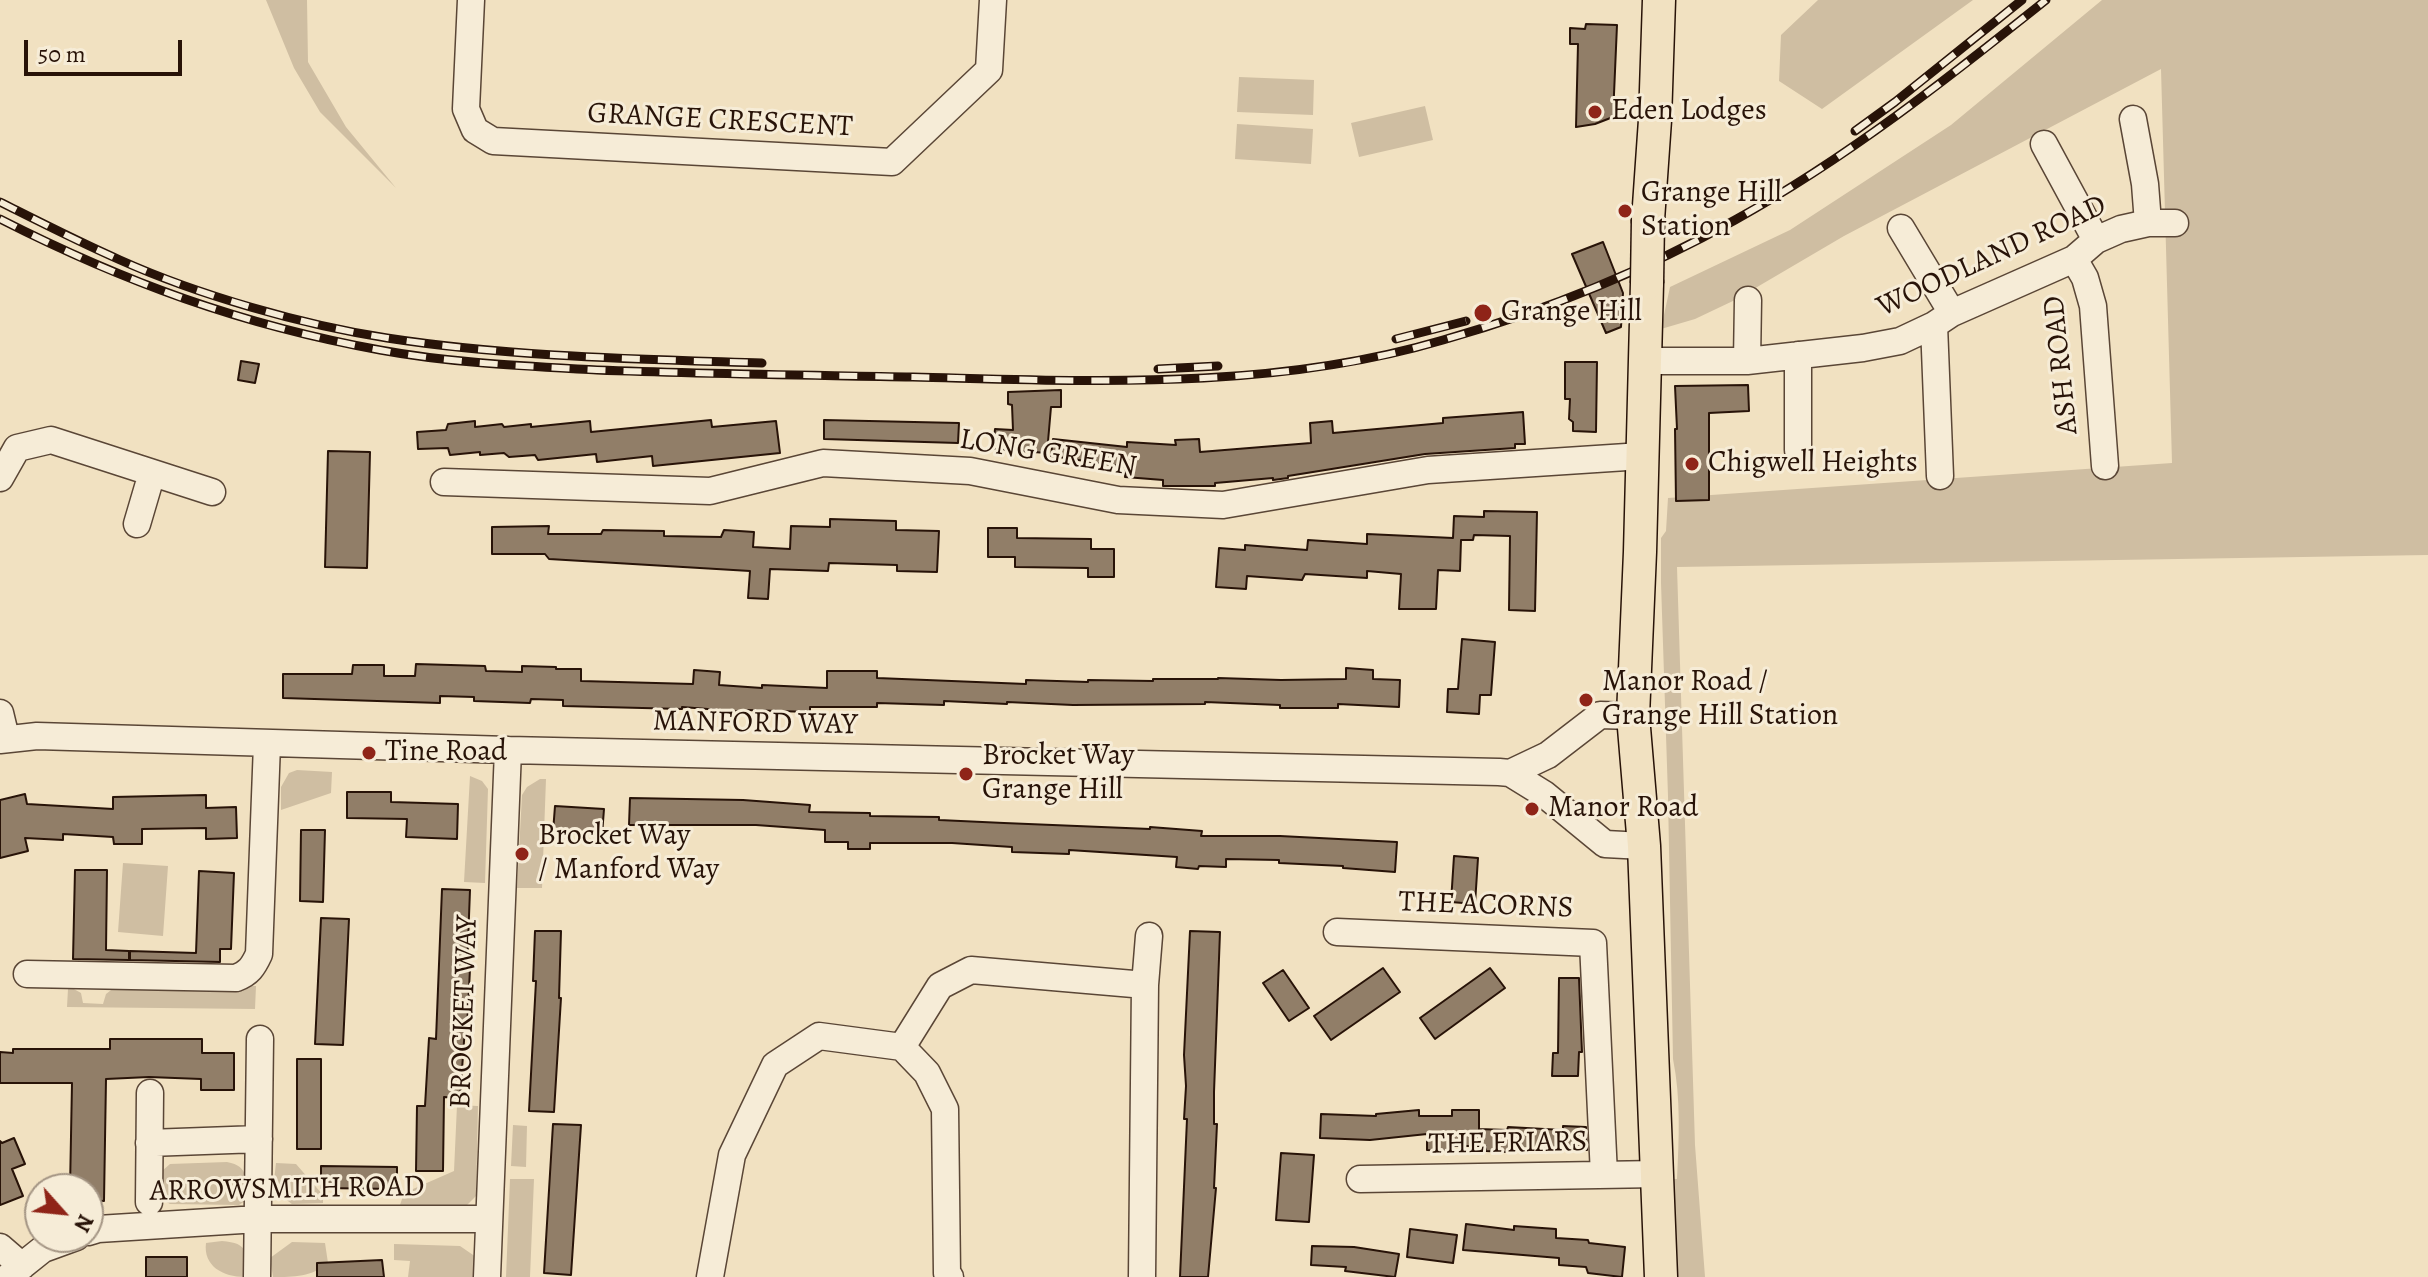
<!DOCTYPE html>
<style>
body{margin:0}
#map{position:relative;width:2428px;height:1277px;overflow:hidden;background:#f1e1c1;font-family:Alegreya,serif}
canvas{display:block}
.north{position:absolute;left:24px;top:1173px;width:80px;height:80px;box-sizing:border-box;background:#f6ecd7;border:2px solid #a49584;border-radius:50%;rotate:117deg;font-size:22px;font-weight:700;line-height:32px;text-align:center;color:#281308}
.north::after{content:'';display:block;margin:auto;width:28px;height:36px;background:#8f2418;clip-path:polygon(50% 0,100% 100%,50% 72%,0 100%)}
.scale{position:absolute;left:24px;top:40px;width:158px;height:36px;box-sizing:border-box;border:4px solid #281308;border-top:0;padding-left:10px;font-size:24px;line-height:28px;white-space:nowrap;color:#281308;-webkit-text-stroke:6px #f6ecd7;paint-order:stroke}
</style>
<div id="map">
<canvas width="2428" height="1277"></canvas>
<div class="north">N</div>
<div class="scale">50 m</div>
</div>
<script>
const context = document.querySelector('canvas').getContext('2d');
context.lineJoin = 'round';
function fill(path, color) {
  context.fillStyle = color;
  context.fill(path, 'evenodd');
}
function stroke(path, color, width, dash) {
  context.strokeStyle = color;
  context.lineWidth = width;
  context.lineCap = dash ? 'butt' : 'round';
  context.setLineDash(dash || []);
  context.stroke(path);
}
function write(font, color, halo, rows, align = 'center') {
  context.font = font + ' Alegreya,serif';
  context.lineWidth = 6;
  context.setLineDash([]);
  context.textBaseline = 'middle';
  context.strokeStyle = halo;
  context.fillStyle = color;
  for (const [text, x, y, turn = 0] of rows) {
    context.save();
    context.translate(x, y);
    context.rotate((+turn || 0) * Math.PI / 180);
    context.textAlign = isNaN(turn) ? turn : align;
    if (halo) context.strokeText(text, 0, 0);
    context.fillText(text, 0, 0);
    context.restore();
  }
}
fill(new Path2D(`
 M 266,0 L 307,0 L 308,62 L 346,127 L 396,188 L 320,112 L 294,68 Z
 M 1818,0 L 1973,0 L 1822,109 L 1779,81 L 1781,35 Z
 M 2102,0 L 2428,0 L 2428,555 L 1677,567 L 1695,1145 L 1705,1277 L 1662,1277 L 1667,1179 L 1677,1179 C 1679,1138 1681,1099 1673,1059 L 1668,796 L 1661,583 L 1661,538 L 1666,531 L 1668,498 L 2172,463 L 2161,69 L 1844,236 L 1735,300 L 1695,319 L 1661,329 L 1670,287 L 1790,230 L 1951,125 Z
 M 1239,77 L 1314,80 L 1313,115 L 1237,112 Z
 M 1425,106 L 1433,140 L 1359,157 L 1351,123 Z
 M 1237,124 L 1313,129 L 1311,164 L 1235,159 Z
 M 297,770 L 332,772 L 331,793 L 281,810 L 281,787 L 289,773 Z
 M 470,776 L 482,781 L 488,789 L 485,883 L 464,882 Z
 M 540,779 L 546,779 L 542,888 L 517,888 L 522,795 L 527,787 Z
 M 123,863 L 168,866 L 163,936 L 118,932 Z
 M 172,985 L 256,986 L 255,1009 L 67,1007 L 68,989 L 72,988 L 81,993 L 83,1003 L 103,1004 L 106,994 L 115,987 Z
 M 457,1105 L 478,1106 L 476,1196 L 463,1209 L 400,1205 L 404,1193 L 454,1171 Z
 M 513,1125 L 527,1126 L 526,1167 L 511,1166 Z
 M 227,1162 C 250,1166 247,1182 245,1201 L 239,1205 L 170,1204 L 163,1200 L 160,1192 L 162,1171 L 170,1164 Z
 M 276,1163 L 296,1164 L 323,1195 L 323,1203 L 292,1204 L 273,1190 Z
 M 510,1179 L 534,1179 L 530,1277 L 506,1277 Z
 M 222,1241 C 249,1243 248,1253 245,1277 C 223,1277 203,1266 206,1243 Z
 M 292,1242 L 325,1243 L 328,1263 C 312,1277 294,1277 273,1277 L 270,1258 Z
 M 394,1244 L 460,1246 L 479,1259 L 479,1277 L 408,1277 L 410,1261 L 394,1260 Z`), '#cfbea2');
const building = new Path2D(`
 M 1586,24 L 1617,25 L 1613,117 L 1595,124 L 1576,127 L 1578,44 L 1570,44 L 1570,28 L 1585,29 Z
 M 1603,242 L 1623,293 L 1621,327 L 1606,333 L 1572,254 Z
 M 241,361 L 259,364 L 255,383 L 238,380 Z
 M 1565,362 L 1597,362 L 1596,432 L 1573,431 L 1573,422 L 1569,419 L 1570,399 L 1565,399 Z
 M 1748,385 L 1749,411 L 1709,413 L 1709,500 L 1676,501 L 1675,429 L 1677,429 L 1675,386 Z
 M 1061,390 L 1061,407 L 1051,407 L 1047,453 L 993,449 L 995,429 L 1013,430 L 1012,405 L 1008,404 L 1008,392 Z
 M 1523,412 L 1525,444 L 1515,444 L 1515,448 L 1425,454 L 1288,476 L 1288,478 L 1273,480 L 1273,478 L 1215,483 L 1215,486 L 1163,486 L 1163,480 L 1125,477 L 1126,467 L 1051,456 L 1053,439 L 1127,447 L 1127,442 L 1176,445 L 1175,440 L 1199,439 L 1200,452 L 1311,443 L 1310,423 L 1332,421 L 1333,433 L 1443,423 L 1443,418 Z
 M 711,420 L 712,427 L 776,421 L 780,453 L 653,466 L 652,456 L 597,462 L 596,454 L 538,460 L 535,455 L 509,457 L 504,453 L 480,455 L 480,452 L 450,455 L 448,448 L 418,449 L 417,432 L 446,430 L 448,424 L 475,421 L 475,427 L 502,424 L 504,427 L 531,424 L 531,427 L 590,421 L 591,432 Z
 M 824,420 L 959,423 L 958,443 L 824,439 Z
 M 328,451 L 370,452 L 367,568 L 325,567 Z
 M 1484,511 L 1537,512 L 1535,611 L 1509,610 L 1510,536 L 1474,535 L 1473,540 L 1461,540 L 1460,571 L 1438,570 L 1436,609 L 1399,609 L 1401,574 L 1367,571 L 1367,578 L 1305,574 L 1302,580 L 1247,576 L 1246,589 L 1216,587 L 1219,548 L 1245,550 L 1245,545 L 1307,550 L 1308,540 L 1367,544 L 1367,534 L 1453,538 L 1454,516 L 1484,517 Z
 M 830,519 L 896,521 L 896,530 L 939,531 L 937,572 L 897,571 L 897,565 L 829,563 L 828,571 L 770,569 L 768,599 L 748,598 L 750,571 L 549,559 L 545,554 L 492,554 L 492,527 L 549,526 L 548,534 L 601,534 L 603,530 L 664,531 L 664,536 L 721,537 L 724,530 L 754,532 L 753,547 L 790,549 L 791,526 L 830,527 Z
 M 988,528 L 1017,528 L 1017,538 L 1091,539 L 1091,549 L 1114,549 L 1114,577 L 1088,577 L 1088,568 L 1015,567 L 1015,557 L 988,557 Z
 M 1462,639 L 1495,642 L 1491,695 L 1480,695 L 1479,714 L 1447,712 L 1448,689 L 1458,689 Z
 M 416,664 L 485,666 L 486,671 L 522,672 L 522,666 L 556,667 L 556,669 L 581,669 L 581,681 L 693,684 L 694,670 L 720,672 L 719,685 L 762,688 L 762,685 L 827,688 L 827,671 L 877,671 L 877,678 L 1026,684 L 1026,680 L 1088,682 L 1088,680 L 1153,681 L 1153,679 L 1218,679 L 1218,678 L 1281,680 L 1346,679 L 1346,668 L 1373,670 L 1373,679 L 1400,680 L 1399,707 L 1338,704 L 1338,708 L 1280,708 L 1280,705 L 1205,702 L 1205,704 L 1073,705 L 1007,702 L 1007,704 L 944,701 L 944,705 L 877,703 L 877,707 L 810,707 L 810,712 L 746,710 L 746,712 L 682,707 L 682,709 L 563,706 L 563,700 L 531,699 L 530,703 L 474,701 L 474,697 L 440,696 L 440,703 L 283,698 L 283,674 L 352,674 L 353,665 L 384,665 L 384,676 L 415,676 Z
 M 347,792 L 391,792 L 391,802 L 458,804 L 457,839 L 406,837 L 407,819 L 347,818 Z
 M 25,794 L 27,804 L 113,809 L 113,797 L 206,795 L 206,808 L 236,807 L 237,838 L 206,839 L 206,828 L 142,829 L 142,844 L 114,844 L 113,837 L 63,834 L 63,840 L 25,838 L 28,851 L 0,858 L 0,800 Z
 M 630,798 L 743,800 L 810,805 L 809,812 L 870,813 L 870,816 L 939,817 L 939,820 L 1004,823 L 1150,829 L 1150,827 L 1202,831 L 1201,836 L 1280,836 L 1397,842 L 1395,872 L 1343,868 L 1343,866 L 1279,863 L 1279,860 L 1226,859 L 1226,867 L 1199,866 L 1198,869 L 1176,867 L 1177,857 L 1069,850 L 1069,854 L 1012,852 L 1012,847 L 952,843 L 870,843 L 870,849 L 848,849 L 848,842 L 825,842 L 825,830 L 756,825 L 629,825 Z
 M 555,806 L 604,809 L 602,835 L 553,832 Z
 M 301,830 L 325,830 L 323,902 L 300,901 Z
 M 1454,856 L 1478,858 L 1475,904 L 1451,902 Z
 M 75,870 L 107,870 L 106,950 L 129,951 L 129,960 L 73,959 Z
 M 199,871 L 234,873 L 231,949 L 220,949 L 220,962 L 130,960 L 130,951 L 196,953 Z
 M 442,889 L 470,890 L 467,969 L 470,969 L 467,1027 L 465,1027 L 460,1098 L 444,1097 L 443,1171 L 416,1171 L 417,1106 L 425,1106 L 429,1038 L 436,1039 Z
 M 321,918 L 349,919 L 343,1045 L 315,1044 Z
 M 535,931 L 561,931 L 559,998 L 561,998 L 554,1112 L 529,1111 L 536,981 L 533,981 Z
 M 1190,931 L 1220,932 L 1214,1092 L 1214,1124 L 1217,1124 L 1214,1188 L 1216,1188 L 1208,1277 L 1180,1277 L 1187,1119 L 1184,1119 L 1186,1086 L 1184,1055 Z
 M 1383,968 L 1400,992 L 1331,1040 L 1314,1016 Z
 M 1490,968 L 1505,988 L 1435,1039 L 1420,1018 Z
 M 1283,970 L 1309,1008 L 1289,1021 L 1263,983 Z
 M 1559,978 L 1579,978 L 1582,1052 L 1579,1052 L 1578,1076 L 1552,1076 L 1553,1053 L 1558,1053 Z
 M 110,1039 L 202,1039 L 202,1053 L 234,1053 L 234,1090 L 201,1090 L 201,1079 L 149,1077 L 106,1079 L 104,1201 L 88,1200 L 88,1189 L 70,1189 L 72,1083 L 0,1083 L 0,1052 L 13,1053 L 13,1049 L 110,1049 Z
 M 297,1059 L 321,1059 L 321,1149 L 297,1149 Z
 M 1419,1110 L 1419,1116 L 1452,1116 L 1452,1110 L 1479,1110 L 1479,1129 L 1507,1130 L 1508,1127 L 1563,1130 L 1563,1126 L 1586,1127 L 1587,1150 L 1563,1149 L 1562,1152 L 1508,1150 L 1508,1152 L 1486,1151 L 1486,1146 L 1453,1146 L 1453,1151 L 1427,1150 L 1427,1134 L 1370,1140 L 1320,1138 L 1321,1114 L 1376,1116 L 1376,1114 Z
 M 553,1124 L 581,1125 L 571,1275 L 544,1273 Z
 M 14,1138 L 25,1164 L 12,1169 L 23,1196 L 0,1205 L 0,1141 L 2,1143 Z
 M 1281,1153 L 1314,1155 L 1309,1222 L 1276,1220 Z
 M 321,1166 L 397,1167 L 397,1189 L 321,1188 Z
 M 1466,1224 L 1514,1230 L 1514,1226 L 1556,1229 L 1556,1238 L 1588,1240 L 1589,1243 L 1625,1247 L 1622,1277 L 1588,1273 L 1586,1267 L 1559,1265 L 1559,1258 L 1463,1250 Z
 M 1410,1229 L 1457,1235 L 1453,1263 L 1407,1257 Z
 M 1312,1246 L 1354,1247 L 1399,1254 L 1395,1277 L 1345,1271 L 1346,1267 L 1311,1265 Z
 M 146,1257 L 187,1257 L 187,1277 L 146,1277 Z
 M 382,1260 L 384,1277 L 317,1277 L 317,1263 Z`);
fill(building, '#917e68');
stroke(building, '#281308', 2);
const minor = new Path2D(`
 M 471,0 L 466,109 L 475,130 L 493,141 L 892,162 L 989,70 L 993,0
 M 2133,119 L 2145,184 L 2148,223
 M 2044,144 L 2096,240
 M 1901,228 L 1952,313
 M 2074,259 L 2085,278 L 2093,306 L 2105,466
 M 1934,325 L 1940,476
 M 1798,355 L 1798,450
 M 1645,361 L 1747,361 L 1863,348 L 1900,341 L 1934,325 L 1952,313 L 2074,259 L 2096,240 L 2121,229 L 2148,223 L 2175,223
 M 1747,361 L 1748,300
 M 0,478 L 17,448 L 51,440 L 212,492
 M 444,482 L 710,491 L 823,463 L 970,471 L 1118,500 L 1223,505 L 1428,470 L 1642,456
 M 137,524 L 152,473
 M 0,713 L 6,738
 M 0,740 L 37,736 L 508,750 L 1499,772 L 1510,773 L 1544,794 L 1605,844 L 1644,846
 M 1510,773 L 1548,755 L 1600,715 L 1633,716
 M 1337,932 L 1593,943 L 1604,1175
 M 27,974 L 236,978 C 249,973 253,967 259,954 L 267,744
 M 902,1047 L 940,986 L 971,970 L 1145,985
 M 149,1143 L 259,1139
 M 1360,1179 L 1658,1174
 M 149,1202 L 150,1093
 M 88,1232 L 98,1229 L 258,1219 L 489,1219
 M 0,1247 L 22,1266
 M 8,1277 L 43,1249 L 76,1237
 M 257,1277 L 260,1039
 M 487,1277 L 508,750
 M 710,1277 L 732,1155 L 775,1065 L 819,1036 L 902,1047 L 927,1073 L 945,1109 L 947,1273 L 950,1277
 M 1142,1277 L 1145,985 L 1149,936`);
const major = new Path2D(`
 M 1648,220 L 1655,120 L 1659,0
 M 1647,283 L 1640,552 L 1633,716 L 1644,846 L 1661,1277`);
stroke(minor, '#5a4636', 29);
stroke(major, '#281308', 35);
stroke(minor, '#f6ecd7', 26);
stroke(major, '#f1e1c1', 32);
const rail = new Path2D(`
 M 1855,131 L 1895,102 L 2022,0
 M 0,202 C 40,222 79,242 120,260 C 198,295 303,325 387,338 C 511,357 637,359 762,363
 M 0,219 C 124,282 242,325 380,350 C 451,363 524,366 597,370 C 702,374 807,375 913,377 C 1090,381 1271,391 1443,340 C 1544,311 1644,271 1735,220 C 1847,158 1947,79 2046,0
 M 1396,339 L 1466,321
 M 1158,369 L 1218,366`);
stroke(rail, '#281308', 9);
stroke(rail, '#f6ecd7', 6, [18]);
const majorBridge = new Path2D(`
 M 1647,283 L 1648,220`);
stroke(majorBridge, '#281308', 35, []);
stroke(majorBridge, '#f1e1c1', 32);
for (const [x, y, r, color] of [
 [1595,112,8,"#8f2418"],
 [1625,211,8,"#8f2418"],
 [1483,313,10,"#8f2418"],
 [1692,464,8,"#8f2418"],
 [1586,700,8,"#8f2418"],
 [369,753,8,"#8f2418"],
 [966,774,8,"#8f2418"],
 [1532,809,8,"#8f2418"],
 [522,854,8,"#8f2418"]
]) {
  const dot = new Path2D();
  dot.arc(x, y, r, 0, 2 * Math.PI);
  context.fillStyle = color;
  context.fill(dot);
  stroke(dot, '#f6ecd7', 3);
}
write('30px', '#281308', '#f6ecd7', [
 ["Eden Lodges",1611,112],
 ["Grange Hill",1641,194],
 ["Station",1641,228],
 ["Grange Hill",1501,313],
 ["Chigwell Heights",1708,464],
 ["Manor Road /",1602,683],
 ["Grange Hill Station",1602,717],
 ["Tine Road",385,753],
 ["Brocket Way",982,757],
 ["Grange Hill",982,791],
 ["Manor Road",1548,809],
 ["Brocket Way",538,837],
 ["/ Manford Way",538,871]
], 'left');
write('30px', '#281308', '#f6ecd7', [
 ["GRANGE CRESCENT",720,121,3],
 ["WOODLAND ROAD",1992,257,-25],
 ["ASH ROAD",2062,365,-96],
 ["LONG GREEN",1048,454,9],
 ["MANFORD WAY",755,724,1],
 ["THE ACORNS",1486,906,2],
 ["BROCKET WAY",465,1012,-88],
 ["THE FRIARS",1508,1144,-1],
 ["ARROWSMITH ROAD",287,1190,-1]
]);
</script>
